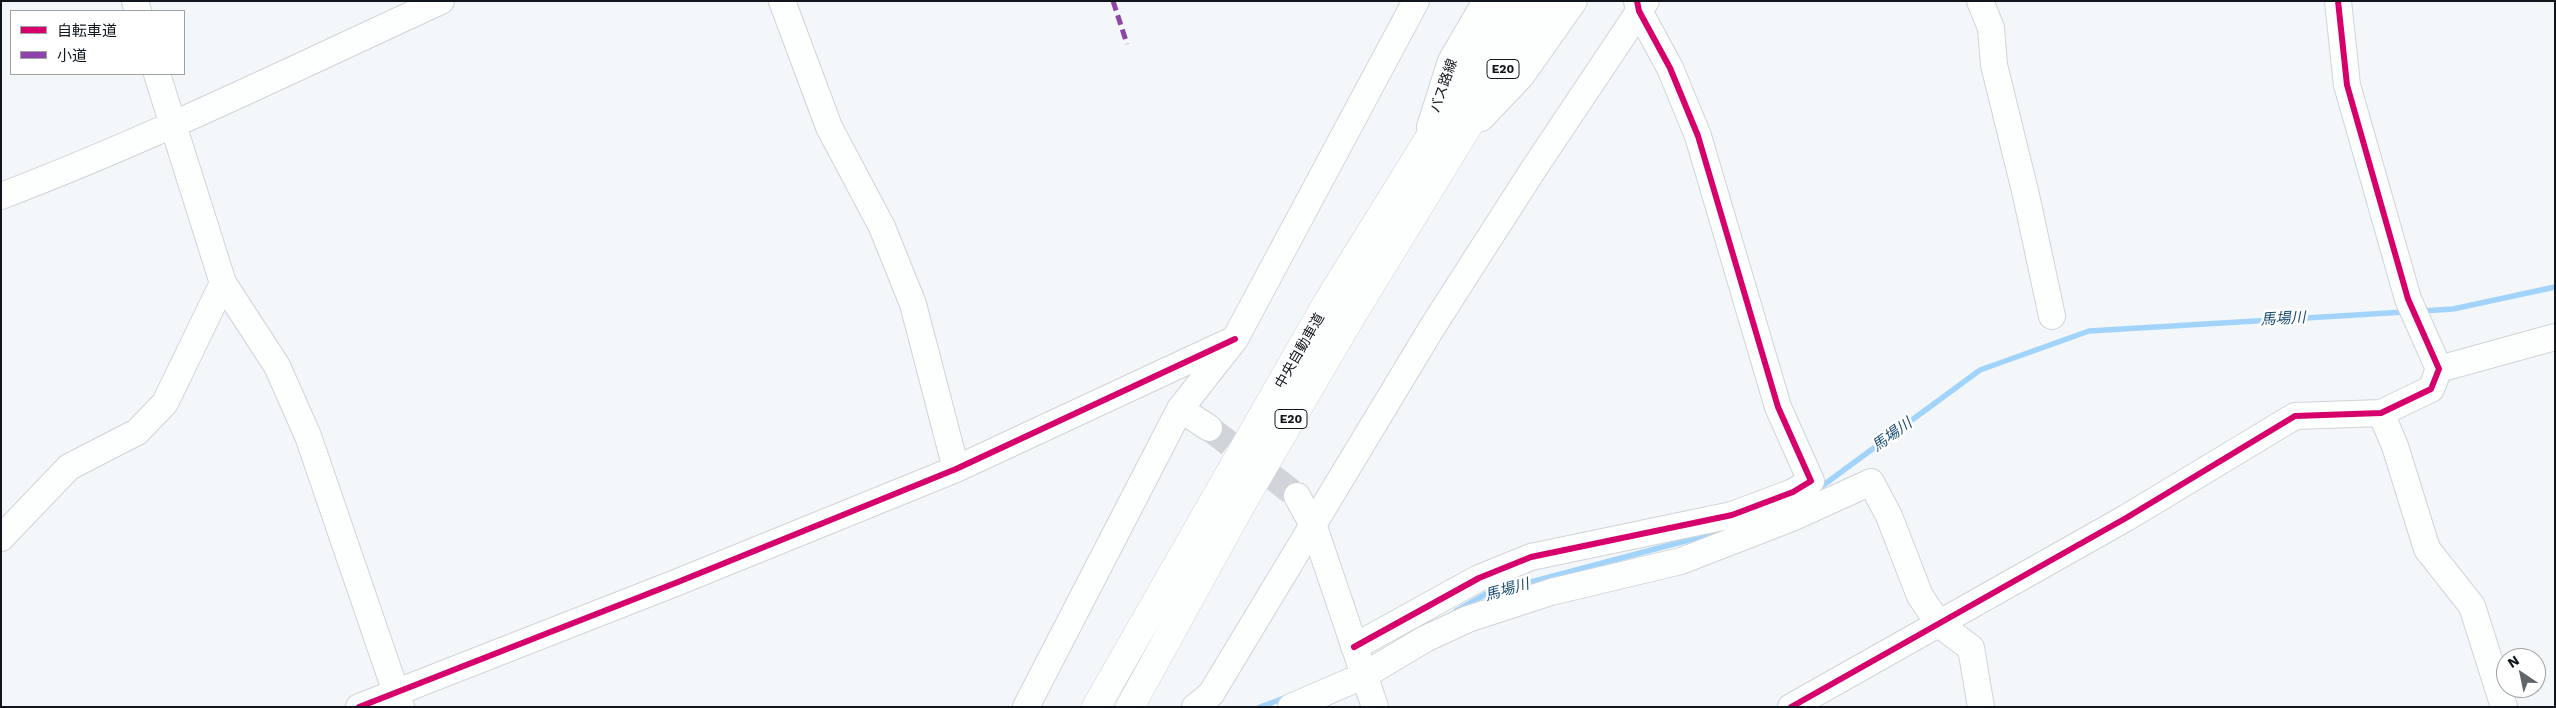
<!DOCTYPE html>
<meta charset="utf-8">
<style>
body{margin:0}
#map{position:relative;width:2556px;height:708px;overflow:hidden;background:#f3f7fa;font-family:"Work Sans","Noto Sans JP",sans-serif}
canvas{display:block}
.frame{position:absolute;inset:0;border:2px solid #10161c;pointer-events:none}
.legend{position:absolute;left:10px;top:10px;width:175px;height:65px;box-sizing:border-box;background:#fff;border:1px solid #9fa2a4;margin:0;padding:6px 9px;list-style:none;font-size:15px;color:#10161c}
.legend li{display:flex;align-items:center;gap:10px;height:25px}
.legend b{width:25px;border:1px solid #9fa2a4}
.north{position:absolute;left:2496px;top:648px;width:50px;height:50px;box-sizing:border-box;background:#fff;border:1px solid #9fa2a4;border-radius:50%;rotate:326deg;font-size:14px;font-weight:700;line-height:20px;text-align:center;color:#10161c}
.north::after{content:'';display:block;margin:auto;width:18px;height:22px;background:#5f656a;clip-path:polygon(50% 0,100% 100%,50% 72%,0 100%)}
</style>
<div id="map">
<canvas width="2556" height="708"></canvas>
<div class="frame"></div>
<ul class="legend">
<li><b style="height:6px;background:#d6006c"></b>自転車道</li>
<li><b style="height:6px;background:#8e44ad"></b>小道</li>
</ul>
<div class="north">N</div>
</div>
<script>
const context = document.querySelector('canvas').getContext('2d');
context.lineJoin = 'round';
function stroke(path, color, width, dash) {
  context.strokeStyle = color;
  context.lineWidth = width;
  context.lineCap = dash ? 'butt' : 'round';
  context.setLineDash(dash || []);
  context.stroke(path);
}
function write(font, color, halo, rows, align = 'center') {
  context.font = font + ' "Work Sans","Noto Sans JP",sans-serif';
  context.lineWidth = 5;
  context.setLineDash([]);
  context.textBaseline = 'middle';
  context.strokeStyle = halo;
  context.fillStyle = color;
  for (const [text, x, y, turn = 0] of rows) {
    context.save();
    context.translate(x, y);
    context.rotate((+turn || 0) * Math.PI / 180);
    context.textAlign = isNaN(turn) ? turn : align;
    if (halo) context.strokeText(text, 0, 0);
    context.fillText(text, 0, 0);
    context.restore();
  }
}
stroke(new Path2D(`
 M 2422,311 L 2453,309 L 2555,287
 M 1818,489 L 1980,370 L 2089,331 L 2405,312
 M 1456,611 L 1486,594 L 1719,532
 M 1260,707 L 1287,697`), '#a2d4fb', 5.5);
stroke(new Path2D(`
 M 1209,428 L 1297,496`), '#d1d5d9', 26, [26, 13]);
const minor = new Path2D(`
 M 135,1 L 138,11
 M 782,1 L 829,127 L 882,227 L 913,304 L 956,469
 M 1980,1 L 1991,28 L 1994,65 L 2026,195 L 2052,316
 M 157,74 L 223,283 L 277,366 L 308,436 L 401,707
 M 1481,118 L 1521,76 L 1574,1
 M 1430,127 L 1451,61 L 1486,1
 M 1,196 C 151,139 295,68 441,1
 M 2439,369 L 2555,337
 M 1180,409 L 1209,428
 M 2381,413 L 2395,446 L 2427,549 L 2472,606 L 2504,707
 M 1297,496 L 1314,527 L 1375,707
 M 1,538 L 69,467 L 137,432 L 165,403 L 223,283
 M 1354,647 L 1479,578 L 1531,557 L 1732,515 L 1793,492 L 1811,481 L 1778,407 L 1698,136 L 1670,68 L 1639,11 L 1637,1
 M 359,707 L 678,582 L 956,469 L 1235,339
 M 1026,707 L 1180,409 L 1235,339 L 1416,1
 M 1195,707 L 1211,694 L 1433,326 L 1533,170 L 1646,1
 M 1291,707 L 1363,676 L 1425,639 L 1468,619 L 1551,592 L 1681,561 L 1792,518 L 1871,482 L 1889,516 L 1920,596 L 1939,624 L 1971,648 L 1981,707
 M 1791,707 L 2126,518 L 2295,416 L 2381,413 L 2431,389 L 2439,369 L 2408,299 L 2347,85 L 2338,1`);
const highway = new Path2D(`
 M 1096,707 L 1327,303 L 1514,1
 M 1130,707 L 1240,507 L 1351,317 L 1545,1`);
stroke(minor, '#cfd4d8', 28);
stroke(highway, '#cfd4d8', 29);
stroke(minor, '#fdfefe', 26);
stroke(highway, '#fdfefe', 28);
stroke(new Path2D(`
 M 1113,1 L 1127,44`), '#8e44ad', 5, [10, 5]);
stroke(new Path2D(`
 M 1354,647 L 1479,578 L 1531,557 L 1732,515 L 1793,492 L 1811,481 L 1778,407 L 1698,136 L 1670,68 L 1639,11 L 1637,1
 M 359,707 L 678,582 L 956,469 L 1235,339
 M 1791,707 L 2126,518 L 2295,416 L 2381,413 L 2431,389 L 2439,369 L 2408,299 L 2347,85 L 2338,1`), '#d6006c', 6);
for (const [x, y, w] of [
 [1503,69,32],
 [1291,419,32]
]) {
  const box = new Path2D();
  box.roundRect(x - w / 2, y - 9.5, w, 19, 4);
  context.fillStyle = '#fff';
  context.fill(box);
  stroke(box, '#10161c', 1);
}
write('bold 12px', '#10161c', null, [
 ["E20",1503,69],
 ["E20",1291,419]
]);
write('14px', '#10161c', '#fff', [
 ["バス路線",1444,86,-71],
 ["中央自動車道",1300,351,-60]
]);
write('italic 15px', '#194d71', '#fff', [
 ["馬場川",2283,319,-3],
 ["馬場川",1892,435,-36],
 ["馬場川",1507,590,-16]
]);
</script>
